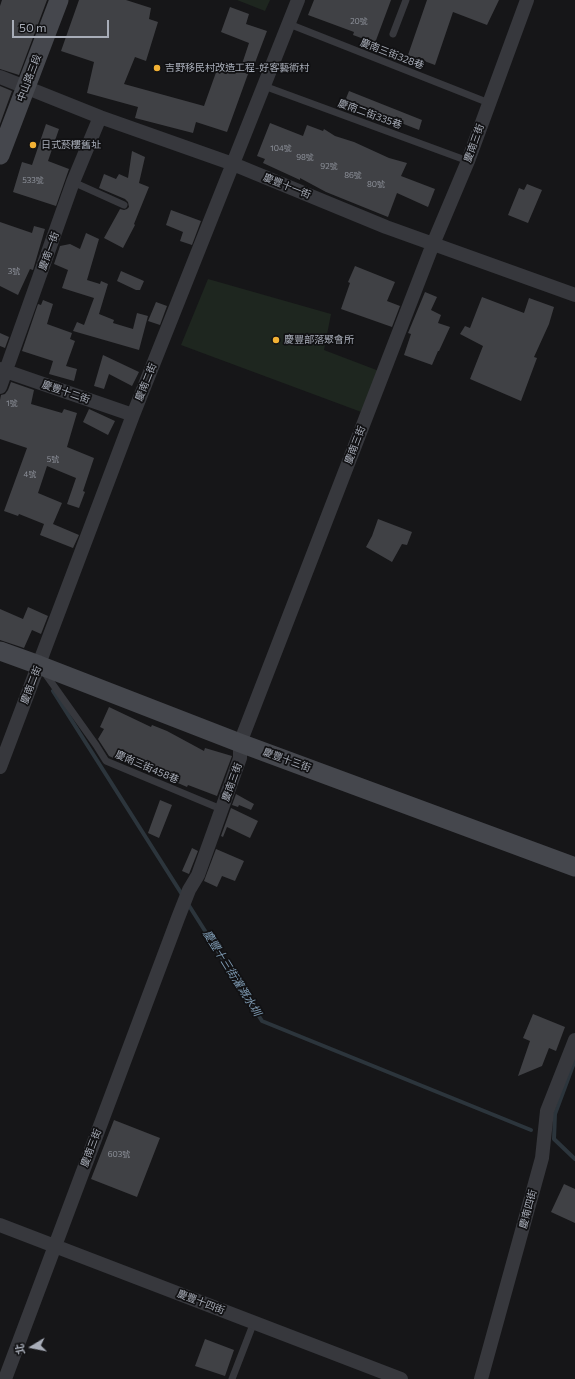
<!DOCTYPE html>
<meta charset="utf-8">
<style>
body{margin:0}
#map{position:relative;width:575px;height:1379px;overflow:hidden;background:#161618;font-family:Commissioner,"Noto Sans TC",sans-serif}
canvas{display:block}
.north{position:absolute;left:12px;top:1327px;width:40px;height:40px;-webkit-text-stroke:3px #111113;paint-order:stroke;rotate:260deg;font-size:11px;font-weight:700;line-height:16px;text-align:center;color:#a8adb8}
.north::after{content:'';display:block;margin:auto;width:14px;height:18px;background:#a8adb8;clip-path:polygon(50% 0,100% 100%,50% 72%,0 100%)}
.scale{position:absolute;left:12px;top:20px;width:97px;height:18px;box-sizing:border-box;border:2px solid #a8adb8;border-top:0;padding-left:5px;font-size:12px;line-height:14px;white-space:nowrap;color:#a8adb8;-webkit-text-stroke:3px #111113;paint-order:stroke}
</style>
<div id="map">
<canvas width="575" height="1379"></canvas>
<div class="north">北</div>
<div class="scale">50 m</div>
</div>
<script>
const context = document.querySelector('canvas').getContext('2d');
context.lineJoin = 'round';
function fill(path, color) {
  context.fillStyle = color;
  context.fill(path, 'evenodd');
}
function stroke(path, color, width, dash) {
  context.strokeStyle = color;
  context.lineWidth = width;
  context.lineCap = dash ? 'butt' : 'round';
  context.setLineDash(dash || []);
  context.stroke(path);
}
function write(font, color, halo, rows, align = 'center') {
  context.font = font + ' Commissioner,"Noto Sans TC",sans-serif';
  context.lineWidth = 3.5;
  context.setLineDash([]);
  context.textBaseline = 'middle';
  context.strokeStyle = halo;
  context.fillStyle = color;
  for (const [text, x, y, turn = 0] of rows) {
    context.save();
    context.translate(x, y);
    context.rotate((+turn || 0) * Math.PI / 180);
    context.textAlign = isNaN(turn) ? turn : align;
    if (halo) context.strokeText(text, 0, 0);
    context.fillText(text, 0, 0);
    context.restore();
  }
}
fill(new Path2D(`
 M 237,0 L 270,0 L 265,11 Z
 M 208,279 L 331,314 L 324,350 L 379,371 L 364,413 L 181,345 Z`), '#1e261f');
stroke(new Path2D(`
 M 53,691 L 183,896
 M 188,904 L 262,1021 L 531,1130
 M 575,1060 L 555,1114 L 554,1139 L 575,1159`), '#2c353c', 4);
fill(new Path2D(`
 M 2,0 L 47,0 L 19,75 L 0,69 L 0,6 Z
 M 79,0 L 126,0 L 151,8 L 149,19 L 158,22 L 146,61 L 135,57 L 124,84 L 204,106 L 219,64 L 248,74 L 227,132 L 196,122 L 193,133 L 135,118 L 138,107 L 87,93 L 94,62 L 61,51 Z
 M 314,0 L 391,0 L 375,43 L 353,35 L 354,32 L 308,15 Z
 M 427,0 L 499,0 L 487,25 L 453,12 L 435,65 L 408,55 Z
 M 230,7 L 249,14 L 246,24 L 267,31 L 253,68 L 242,64 L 249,43 L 221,32 Z
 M 0,86 L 12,91 L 0,124 Z
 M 349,91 L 422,120 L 419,130 L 345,101 Z
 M 270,123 L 303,136 L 307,125 L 323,131 L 324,129 L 335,136 L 354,142 L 389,158 L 407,163 L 401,176 L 435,189 L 428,207 L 397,193 L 388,217 L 326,192 L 300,178 L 300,180 L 263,163 L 265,159 L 257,156 Z
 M 46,124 L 59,129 L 48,161 L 69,169 L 56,206 L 13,192 L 22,162 L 32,165 Z
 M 132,151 L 145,157 L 139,183 L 149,187 L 134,224 L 135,225 L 123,248 L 104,238 L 120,209 L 124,210 L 127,209 L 129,207 L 128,202 L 125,199 L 99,188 L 104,174 L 116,179 L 119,174 L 128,178 Z
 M 527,184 L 542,190 L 528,223 L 508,215 L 519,188 L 524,190 Z
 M 171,210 L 201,221 L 192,245 L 180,241 L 183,232 L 166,225 Z
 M 0,222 L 32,233 L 34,226 L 45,229 L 33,270 L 30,269 L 18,295 L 0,286 Z
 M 86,233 L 99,239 L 87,280 L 100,284 L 101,281 L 108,284 L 99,314 L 114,320 L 113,323 L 133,329 L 137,313 L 148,316 L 139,350 L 73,331 L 77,322 L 84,325 L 94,298 L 62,288 L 68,270 L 54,264 L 60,246 L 70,244 L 80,249 Z
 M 355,266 L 395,282 L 387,301 L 400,306 L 392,327 L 341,309 L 350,283 L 348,282 Z
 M 121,271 L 144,281 L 140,290 L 136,290 L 117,281 Z
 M 425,292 L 437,297 L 431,310 L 441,315 L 438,323 L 450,327 L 439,351 L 438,351 L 432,365 L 404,355 L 411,334 L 408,333 Z
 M 482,297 L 524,313 L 529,298 L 554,307 L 549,324 L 534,357 L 537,358 L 521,401 L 470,379 L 483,346 L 460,334 L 465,326 L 470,328 Z
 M 43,300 L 53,304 L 47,324 L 72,333 L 70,339 L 75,341 L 66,366 L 77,369 L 74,381 L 49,374 L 53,361 L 22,351 L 38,304 L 41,305 Z
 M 156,302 L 167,306 L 160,325 L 148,321 Z
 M 0,333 L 9,337 L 5,348 L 0,346 Z
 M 103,355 L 139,372 L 132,386 L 109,374 L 104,389 L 94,386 Z
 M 11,382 L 34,390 L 31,404 L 62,413 L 64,409 L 77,413 L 67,447 L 94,458 L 83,491 L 85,492 L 79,508 L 67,504 L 76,478 L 47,466 L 38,493 L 62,503 L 53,524 L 79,535 L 73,548 L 40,535 L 44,524 L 19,514 L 18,516 L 4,511 L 27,448 L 0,439 L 0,400 L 1,395 L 5,394 L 8,390 Z
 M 89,409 L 115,421 L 108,435 L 83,422 Z
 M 378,519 L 412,532 L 407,545 L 402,544 L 392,562 L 366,547 L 372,536 Z
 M 28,607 L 48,616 L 41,634 L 32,630 L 24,648 L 0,640 L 0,609 L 23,619 Z
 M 109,707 L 151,727 L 152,725 L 167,731 L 204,751 L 205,748 L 232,756 L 217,796 L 188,785 L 187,787 L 146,769 L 122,761 L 122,762 L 109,756 L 98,739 L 104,729 L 100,727 Z
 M 236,794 L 254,804 L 251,810 L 239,805 L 238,807 L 232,805 Z
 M 160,800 L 172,805 L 159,838 L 148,833 Z
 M 231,808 L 258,821 L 250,838 L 227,827 L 223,837 L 221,836 Z
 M 192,848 L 198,851 L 189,874 L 182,871 Z
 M 216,849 L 244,861 L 235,881 L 222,876 L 217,887 L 204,881 Z
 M 533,1014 L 565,1027 L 556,1051 L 549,1048 L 542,1066 L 518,1076 L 530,1041 L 523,1038 Z
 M 114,1120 L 160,1138 L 137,1197 L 91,1179 Z
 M 564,1184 L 575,1189 L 575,1223 L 551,1212 Z
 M 205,1339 L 234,1350 L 225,1376 L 195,1366 Z`), '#404145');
stroke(new Path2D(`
 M 289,24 L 489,103
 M 393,34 L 406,0
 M 264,86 L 468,161
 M 73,182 L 124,205
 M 44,672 L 96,745 L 106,761 L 221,809
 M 232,1379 L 254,1322`), '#37383d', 7);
stroke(new Path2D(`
 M 0,77 L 100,117 L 233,164 L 386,227 L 575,295
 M 0,369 L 133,415
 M 0,387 L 73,182 L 100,117
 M 0,767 L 133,415 L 298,0
 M 0,1225 L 401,1379
 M 5,1379 L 178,918 L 189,890 L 198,875 L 240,758 L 240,743 L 433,244 L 468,161 L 527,0
 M 481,1379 L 542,1158 L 547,1111 L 575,1040`), '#37383d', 14);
stroke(new Path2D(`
 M 0,155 L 59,0
 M 0,651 L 39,665 L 240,743 L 575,867`), '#45474d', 19);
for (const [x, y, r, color] of [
 [157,68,4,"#f2b134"],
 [33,145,4,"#f2b134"],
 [276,340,4,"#f2b134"]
]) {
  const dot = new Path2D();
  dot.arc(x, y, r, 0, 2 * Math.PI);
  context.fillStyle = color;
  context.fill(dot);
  stroke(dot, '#111113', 1.5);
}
write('8px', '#8e929b', null, [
 ["20號",359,21],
 ["104號",281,148],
 ["98號",305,157],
 ["92號",329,166],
 ["86號",353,175],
 ["533號",33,180],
 ["80號",376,184],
 ["3號",14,271],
 ["1號",12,403],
 ["5號",53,459],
 ["4號",30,474],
 ["603號",119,1154]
]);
write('10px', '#a8adb8', '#111113', [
 ["慶南三街328巷",392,54,21],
 ["中山路三段",29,78,-69],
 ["慶南二街335巷",370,114,20],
 ["慶南三街",474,143,-70],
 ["慶豐十一街",287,186,22],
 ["慶南一街",49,251,-70],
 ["慶南二街",146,382,-68],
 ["慶豐十二街",66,392,19],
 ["慶南三街",355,445,-69],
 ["慶南二街",31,685,-69],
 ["慶豐十三街",287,760,20],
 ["慶南三街458巷",147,767,23],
 ["慶南三街",232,782,-70],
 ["慶南三街",91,1148,-69],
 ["慶南四街",528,1209,-75],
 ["慶豐十四街",201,1302,21]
]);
write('10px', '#a8adb8', '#111113', [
 ["吉野移民村改造工程-好客藝術村",165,68],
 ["日式菸樓舊址",41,145],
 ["慶豐部落聚會所",284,340]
], 'left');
write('italic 11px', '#7f9bb3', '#111113', [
 ["慶豐十三街灌溉水圳",232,973,58]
]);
</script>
